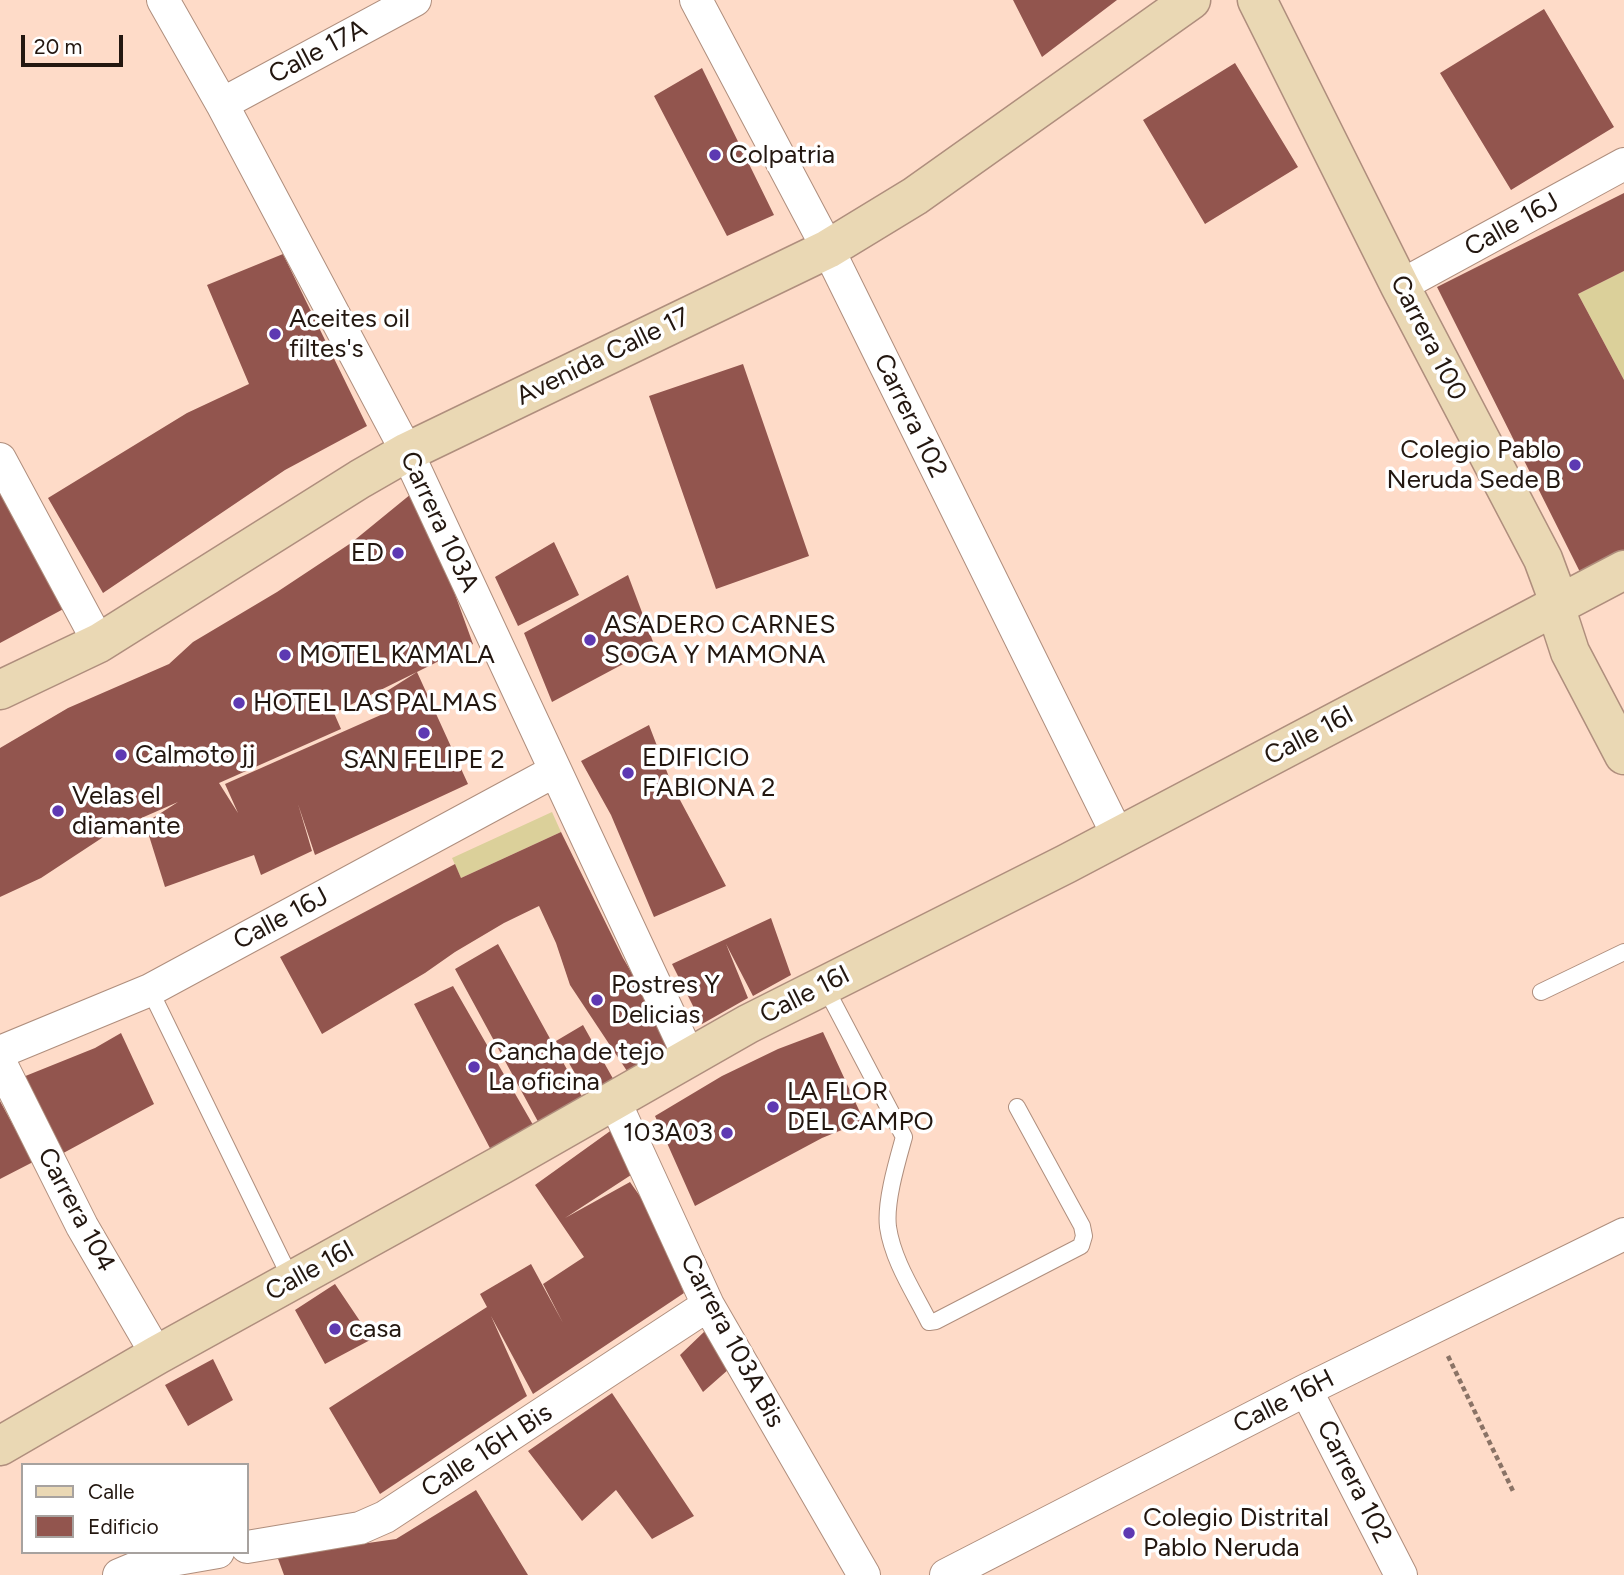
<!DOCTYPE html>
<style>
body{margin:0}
#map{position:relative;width:1624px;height:1575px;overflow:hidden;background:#fedbc8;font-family:Figtree,sans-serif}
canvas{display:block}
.legend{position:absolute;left:21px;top:1463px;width:228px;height:91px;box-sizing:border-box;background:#fff;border:2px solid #a7a29f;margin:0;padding:9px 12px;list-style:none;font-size:21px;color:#231710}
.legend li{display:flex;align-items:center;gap:14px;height:35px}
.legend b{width:35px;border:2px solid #a7a29f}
.scale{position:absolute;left:21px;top:35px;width:102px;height:32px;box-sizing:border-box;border:4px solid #231710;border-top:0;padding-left:9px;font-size:21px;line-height:24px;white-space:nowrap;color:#231710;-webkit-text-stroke:5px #fff;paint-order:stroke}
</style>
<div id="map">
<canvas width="1624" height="1575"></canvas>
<ul class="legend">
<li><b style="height:9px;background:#ead8b4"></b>Calle</li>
<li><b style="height:19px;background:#92554e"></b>Edificio</li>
</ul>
<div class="scale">20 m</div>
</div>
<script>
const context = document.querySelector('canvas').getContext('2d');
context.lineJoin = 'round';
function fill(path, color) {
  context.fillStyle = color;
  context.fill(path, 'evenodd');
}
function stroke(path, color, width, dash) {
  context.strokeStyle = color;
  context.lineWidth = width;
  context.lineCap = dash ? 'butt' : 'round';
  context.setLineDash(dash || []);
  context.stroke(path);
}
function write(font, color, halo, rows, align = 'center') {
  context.font = font + ' Figtree,sans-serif';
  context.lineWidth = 7;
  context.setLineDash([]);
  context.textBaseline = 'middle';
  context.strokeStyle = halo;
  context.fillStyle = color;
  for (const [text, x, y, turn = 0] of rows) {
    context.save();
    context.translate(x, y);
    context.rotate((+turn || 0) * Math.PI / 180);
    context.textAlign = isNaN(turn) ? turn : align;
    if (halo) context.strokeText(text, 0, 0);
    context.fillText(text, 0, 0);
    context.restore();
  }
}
fill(new Path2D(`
 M 1624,271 L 1624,380 L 1578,294 Z
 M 552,812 L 561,832 L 461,878 L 452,858 Z`), '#dbd09a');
fill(new Path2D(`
 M 1013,0 L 1117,0 L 1042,57 Z
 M 1544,9 L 1614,127 L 1511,190 L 1440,73 Z
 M 1235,63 L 1298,167 L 1205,224 L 1143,120 Z
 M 702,68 L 774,215 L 727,236 L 654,96 Z
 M 1624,193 L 1624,271 L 1578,294 L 1624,380 L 1624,550 L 1580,572 L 1437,287 Z
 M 283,254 L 367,426 L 285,470 L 103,593 L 48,498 L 187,413 L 249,384 L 207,285 Z
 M 743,364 L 809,556 L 716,589 L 649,396 Z
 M 0,477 L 69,606 L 0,643 Z
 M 411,494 L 444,564 L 473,644 L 417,672 L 468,784 L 315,855 L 298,804 L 312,851 L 261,875 L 254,855 L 165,887 L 145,823 L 178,802 L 114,830 L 41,878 L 0,897 L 0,748 L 68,708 L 169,664 L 193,642 L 277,592 L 351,543 ZM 417,672 L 387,691 L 392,710 L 225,784 L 238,813 L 219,783 L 341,729 L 334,713 Z
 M 554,542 L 579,595 L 518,626 L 495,577 Z
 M 628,575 L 655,647 L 552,702 L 524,633 Z
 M 649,725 L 672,785 L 726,886 L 654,917 L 611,815 L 581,761 Z
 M 561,832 L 623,958 L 674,1045 L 629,1074 L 570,985 L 556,943 L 539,906 L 504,923 L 455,952 L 425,973 L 322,1034 L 280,957 L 455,864 L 461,878 Z
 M 771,918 L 791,975 L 753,996 L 726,944 L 748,998 L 702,1024 L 672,964 Z
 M 498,944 L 586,1104 L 542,1129 L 455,969 Z
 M 453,986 L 536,1130 L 492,1152 L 414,1004 Z
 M 583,1025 L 616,1084 L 590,1099 L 556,1041 Z
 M 823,1032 L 864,1121 L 822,1138 L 695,1206 L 655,1116 L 722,1076 L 778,1049 Z
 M 121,1033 L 154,1104 L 56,1157 L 13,1081 L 95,1048 Z
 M 0,1101 L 33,1162 L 0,1179 Z
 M 613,1129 L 631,1175 L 565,1218 L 630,1182 L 651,1212 L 684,1293 L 533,1394 L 491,1316 L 527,1396 L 380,1494 L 329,1408 L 487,1307 L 480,1294 L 531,1264 L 563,1323 L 543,1284 L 584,1257 L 535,1185 Z
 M 335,1284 L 372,1339 L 325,1364 L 295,1310 Z
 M 706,1330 L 729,1369 L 703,1392 L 680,1355 Z
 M 213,1359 L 233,1400 L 188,1426 L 165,1385 Z
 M 612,1393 L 694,1516 L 652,1539 L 616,1490 L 582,1521 L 528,1451 Z
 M 476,1490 L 528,1575 L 284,1575 L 277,1556 L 396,1539 Z`), '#92554e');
const lane = new Path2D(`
 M 824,985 L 904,1137 C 897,1162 885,1202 888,1227 C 893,1261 914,1292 929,1322 L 936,1321 L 1081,1246 L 1084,1236 L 1082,1226 L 1017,1107
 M 150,990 L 292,1281
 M 1541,992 L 1624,952`);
const street = new Path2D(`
 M 163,0 L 222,104 L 407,452 L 689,1057
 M 696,0 L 828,249 L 1118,836
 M 222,104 L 415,0
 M 1400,286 L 1624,164
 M 0,459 L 99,643
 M 0,1052 L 150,990 L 555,771
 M 0,1062 L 82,1226 L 157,1355
 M 614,1100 L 708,1305 L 864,1575
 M 1306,1390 L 1401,1575
 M 247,1547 L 360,1528 L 385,1517 L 708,1305
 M 119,1575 L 143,1565 L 218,1552
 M 946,1575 L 1306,1390 L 1624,1234`);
const secondary = new Path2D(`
 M 1257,0 L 1400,286 L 1543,559 L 1556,594 L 1555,606 L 1570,652 L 1624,755
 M 0,690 L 99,643 L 360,479 L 407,452 L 828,249 L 915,196 L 1191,0
 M 0,1446 L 157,1355 L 501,1165 L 748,1024 L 1066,864 L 1624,570`);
stroke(lane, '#af8e7d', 18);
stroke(street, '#af8e7d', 34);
stroke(secondary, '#af8e7d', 41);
stroke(new Path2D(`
 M 1448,1356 L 1513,1491`), '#8a7366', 4.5, [5, 3.5]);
stroke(lane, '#fff', 16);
stroke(street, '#fff', 32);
stroke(secondary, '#ead8b4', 38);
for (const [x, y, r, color] of [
 [715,155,7,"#5e39b2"],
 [275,334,7,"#5e39b2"],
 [1575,465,7,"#5e39b2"],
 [398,553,7,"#5e39b2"],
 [590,640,7,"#5e39b2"],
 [285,655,7,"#5e39b2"],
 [239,703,7,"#5e39b2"],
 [424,733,7,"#5e39b2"],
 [121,755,7,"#5e39b2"],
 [628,773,7,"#5e39b2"],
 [58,811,7,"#5e39b2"],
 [597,1000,7,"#5e39b2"],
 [474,1067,7,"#5e39b2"],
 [773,1107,7,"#5e39b2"],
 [727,1133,7,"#5e39b2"],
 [335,1329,7,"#5e39b2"],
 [1129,1533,7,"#5e39b2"]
]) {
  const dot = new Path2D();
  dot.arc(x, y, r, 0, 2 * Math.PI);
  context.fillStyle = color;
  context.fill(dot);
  stroke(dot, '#fff', 2.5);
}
write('26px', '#231710', '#fff', [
 ["Calle 17A",318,52,-28],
 ["Calle 16J",1512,225,-29],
 ["Carrera 100",1428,338,63],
 ["Avenida Calle 17",603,357,-26],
 ["Carrera 102",910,416,64],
 ["Carrera 103A",439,522,65],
 ["Calle 16I",1309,736,-28],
 ["Calle 16J",281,919,-28],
 ["Calle 16I",805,995,-27],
 ["Carrera 104",76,1210,62],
 ["Calle 16I",310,1271,-29],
 ["Carrera 103A Bis",732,1341,62],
 ["Calle 16H",1284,1402,-27],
 ["Calle 16H Bis",487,1451,-33],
 ["Carrera 102",1354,1482,63]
]);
write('26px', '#231710', '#fff', [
 ["Colpatria",729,155],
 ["Aceites oil",289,319],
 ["filtes's",289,349],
 ["Colegio Pablo",1561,450,"right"],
 ["Neruda Sede B",1561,480,"right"],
 ["ED",384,553,"right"],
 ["ASADERO CARNES",604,625],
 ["SOGA Y MAMONA",604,655],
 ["MOTEL KAMALA",299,655],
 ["HOTEL LAS PALMAS",253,703],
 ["Calmoto jj",135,755],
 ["EDIFICIO",642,758],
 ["FABIONA 2",642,788],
 ["SAN FELIPE 2",424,760,"center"],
 ["Velas el",72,796],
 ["diamante",72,826],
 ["Postres Y",611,985],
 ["Delicias",611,1015],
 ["Cancha de tejo",488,1052],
 ["La oficina",488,1082],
 ["LA FLOR",787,1092],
 ["DEL CAMPO",787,1122],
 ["103A03",713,1133,"right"],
 ["casa",349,1329],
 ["Colegio Distrital",1143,1518],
 ["Pablo Neruda",1143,1548]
], 'left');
</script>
